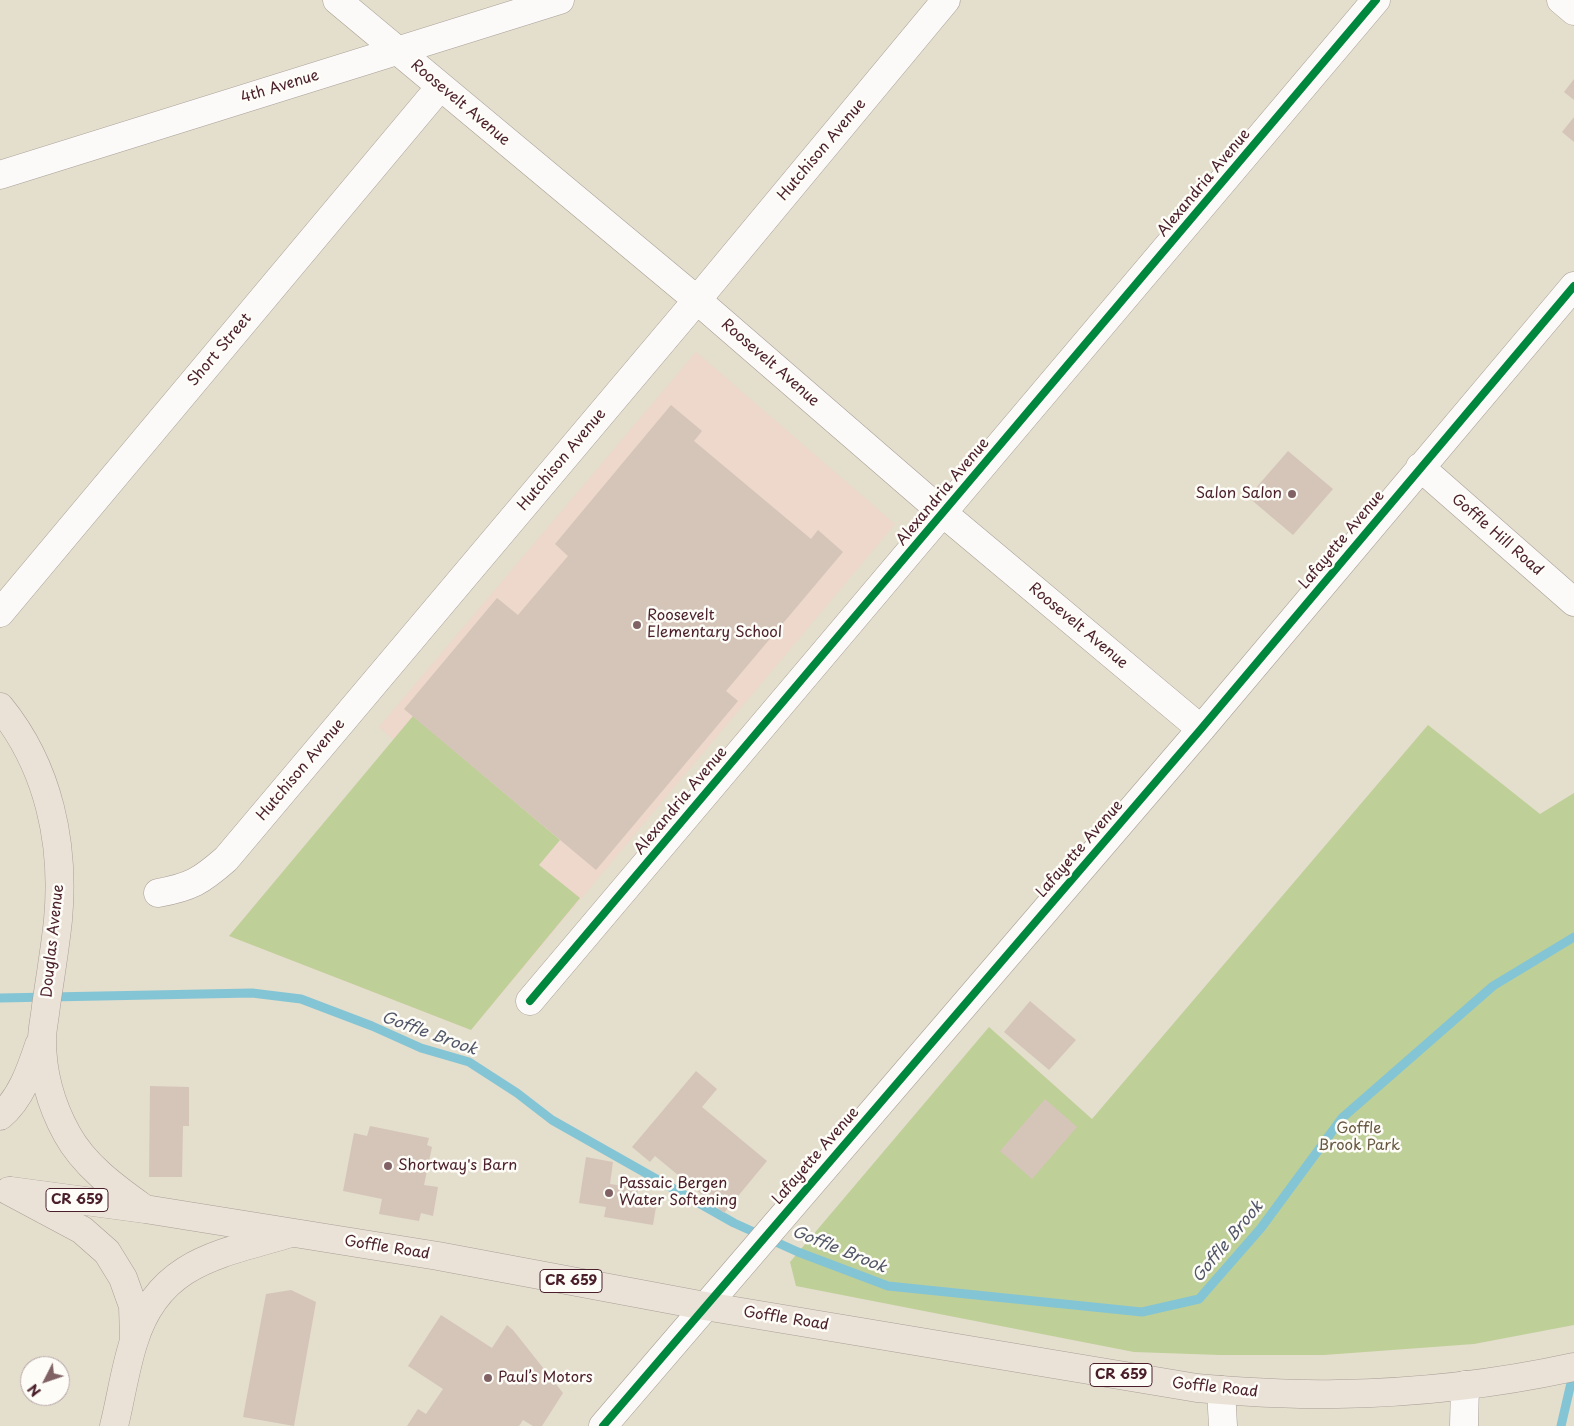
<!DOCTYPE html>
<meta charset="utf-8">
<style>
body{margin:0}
#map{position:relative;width:1574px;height:1426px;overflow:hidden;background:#e4decd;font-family:"Playpen Sans",sans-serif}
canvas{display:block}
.north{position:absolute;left:20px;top:1356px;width:50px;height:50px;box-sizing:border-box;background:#fdfcf7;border:1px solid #b5a4a5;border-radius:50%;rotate:229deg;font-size:14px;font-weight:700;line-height:20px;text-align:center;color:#4a1f2b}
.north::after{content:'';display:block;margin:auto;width:18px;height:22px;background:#806264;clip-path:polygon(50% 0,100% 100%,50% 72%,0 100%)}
</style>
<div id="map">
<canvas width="1574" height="1426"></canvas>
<div class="north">N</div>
</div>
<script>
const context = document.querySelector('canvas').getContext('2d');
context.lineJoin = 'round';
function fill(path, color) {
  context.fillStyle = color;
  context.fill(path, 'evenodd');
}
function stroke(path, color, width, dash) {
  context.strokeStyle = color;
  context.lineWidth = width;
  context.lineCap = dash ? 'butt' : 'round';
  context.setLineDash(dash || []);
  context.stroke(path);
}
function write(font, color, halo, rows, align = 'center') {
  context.font = font + ' "Playpen Sans",sans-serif';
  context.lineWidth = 5;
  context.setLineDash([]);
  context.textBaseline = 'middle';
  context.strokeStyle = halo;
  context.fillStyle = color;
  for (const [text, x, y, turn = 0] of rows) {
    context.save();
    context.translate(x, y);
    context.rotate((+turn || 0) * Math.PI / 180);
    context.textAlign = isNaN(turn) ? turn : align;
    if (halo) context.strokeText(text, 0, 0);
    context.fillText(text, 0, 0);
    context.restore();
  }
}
fill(new Path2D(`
 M 696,352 L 895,524 L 471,1030 L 229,936 L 394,740 L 379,727 Z`), '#eed7cb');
fill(new Path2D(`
 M 413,716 L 560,840 L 539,865 L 580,898 L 471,1030 L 229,936 Z
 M 1428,725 L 1540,814 L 1574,793 L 1574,1325 L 1474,1344 L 1324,1355 L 1220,1355 L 1134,1352 L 796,1286 L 790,1262 L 989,1027 L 1092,1119 Z`), '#bfcf98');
stroke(new Path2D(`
 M 0,998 L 252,993 L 301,999 L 372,1026 L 421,1048 L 469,1062 L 517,1093 L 552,1120 L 734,1223 L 798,1252 L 888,1286 L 1142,1312 L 1199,1299 L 1261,1228 L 1342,1118 L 1493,986 L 1574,937
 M 1561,1426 L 1574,1370`), '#84c5d5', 9);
fill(new Path2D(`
 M 1574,79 L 1574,100 L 1564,92 Z
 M 1574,117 L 1574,142 L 1562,132 Z
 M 671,405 L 702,431 L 694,441 L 811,539 L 818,530 L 843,552 L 726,691 L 738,701 L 596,870 L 404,709 L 497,598 L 518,615 L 568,556 L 555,544 Z
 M 1288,451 L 1333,489 L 1293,535 L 1248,497 Z
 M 1030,1001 L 1076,1040 L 1049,1070 L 1004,1032 Z
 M 696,1071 L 717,1089 L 702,1107 L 767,1161 L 724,1213 L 655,1156 L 650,1162 L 632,1147 Z
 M 150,1086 L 189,1087 L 189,1126 L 183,1126 L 182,1177 L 149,1177 Z
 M 1045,1099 L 1077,1127 L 1032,1179 L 1000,1151 Z
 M 370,1126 L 429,1138 L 427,1145 L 432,1147 L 424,1185 L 438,1187 L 433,1216 L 421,1213 L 419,1221 L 379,1214 L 382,1199 L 343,1191 L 354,1133 L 367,1136 Z
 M 586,1157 L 613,1162 L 610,1184 L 638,1188 L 637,1198 L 657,1201 L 653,1225 L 604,1217 L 606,1207 L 579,1203 Z
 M 291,1290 L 316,1302 L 294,1426 L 243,1417 L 266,1294 Z
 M 441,1315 L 492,1348 L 507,1325 L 513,1330 L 563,1393 L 542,1426 L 533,1426 L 523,1420 L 519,1426 L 407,1426 L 418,1409 L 426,1414 L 443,1389 L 408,1366 Z`), '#d5c5b9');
const minor = new Path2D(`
 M 337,0 L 697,300 L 943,513 L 1201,729
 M 1561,0 L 1574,11
 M 0,175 L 560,0
 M 1420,467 L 1574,602
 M 0,613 L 440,87
 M 158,893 C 191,887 201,881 226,859 L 697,300 L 946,0
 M 530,1001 L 1376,0
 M 1221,1390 L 1223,1426
 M 603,1426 L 1201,729 L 1574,286
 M 1464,1426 L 1465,1385`);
const major = new Path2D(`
 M 0,707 C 49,767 65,844 58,920 C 55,949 50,978 46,1006 C 45,1017 42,1029 42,1040 C 42,1073 51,1105 67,1134 C 84,1165 114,1187 142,1207
 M 0,1116 C 21,1099 31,1069 39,1045
 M 11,1191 L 145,1209 L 438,1256 L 705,1306 L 1197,1388 C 1243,1392 1290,1395 1337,1394 C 1416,1393 1496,1384 1574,1367`);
const highway = new Path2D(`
 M 9,1191 L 82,1230 L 107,1252 L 123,1278 L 133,1306 L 134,1338
 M 114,1426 C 121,1398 125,1368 134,1341 C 159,1260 222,1254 291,1233`);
stroke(minor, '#a99f97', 29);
stroke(major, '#a99f97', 29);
stroke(highway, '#a99f97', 29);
stroke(minor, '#fbfaf8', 28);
stroke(major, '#ebe2d7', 28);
stroke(highway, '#ebe2d7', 28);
stroke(new Path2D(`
 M 530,1001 L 1376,0
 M 603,1426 L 1201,729 L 1574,286`), '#00873e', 8);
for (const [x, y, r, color] of [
 [1292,494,5,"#806264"],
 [637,625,5,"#806264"],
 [388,1166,5,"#806264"],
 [609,1193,5,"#806264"],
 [488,1378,5,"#806264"]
]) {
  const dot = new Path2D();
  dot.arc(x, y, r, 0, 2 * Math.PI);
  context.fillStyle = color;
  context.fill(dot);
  stroke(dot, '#fdfcf7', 2);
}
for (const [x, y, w] of [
 [77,1200,62],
 [571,1281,62],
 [1121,1375,62]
]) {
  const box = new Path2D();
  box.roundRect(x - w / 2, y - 11.5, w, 23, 4);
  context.fillStyle = '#fdfcf7';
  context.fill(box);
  stroke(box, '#4a1f2b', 1);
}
write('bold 14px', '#4a1f2b', null, [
 ["CR 659",77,1200],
 ["CR 659",571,1281],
 ["CR 659",1121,1375]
]);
write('15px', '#4a1f2b', '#fdfcf7', [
 ["4th Avenue",280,87,-17],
 ["Roosevelt Avenue",460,103,40],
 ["Hutchison Avenue",822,150,-50],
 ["Alexandria Avenue",1204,183,-50],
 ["Short Street",220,350,-50],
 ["Roosevelt Avenue",770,363,41],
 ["Hutchison Avenue",562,460,-50],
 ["Alexandria Avenue",943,492,-50],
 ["Goffle Hill Road",1497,535,41],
 ["Lafayette Avenue",1342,540,-50],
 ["Roosevelt Avenue",1078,626,40],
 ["Hutchison Avenue",301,770,-50],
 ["Alexandria Avenue",681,801,-50],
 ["Lafayette Avenue",1080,849,-49],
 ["Douglas Avenue",53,941,-84],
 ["Lafayette Avenue",816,1156,-49],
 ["Goffle Road",387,1248,9],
 ["Goffle Road",786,1319,9],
 ["Goffle Road",1215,1388,6]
]);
write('15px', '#4a1f2b', '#fdfcf7', [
 ["Salon Salon",1282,494,"right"],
 ["Roosevelt",647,616],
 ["Elementary School",647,633],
 ["Shortway's Barn",398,1166],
 ["Passaic Bergen",619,1184],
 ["Water Softening",619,1201],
 ["Paul’s Motors",498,1378]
], 'left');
write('15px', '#685842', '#fdfcf7', [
 ["Goffle",1359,1129],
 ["Brook Park",1359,1146]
]);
write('italic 16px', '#505568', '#fdfcf7', [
 ["Goffle Brook",429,1034,20],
 ["Goffle Brook",1228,1242,-50],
 ["Goffle Brook",839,1250,22]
]);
</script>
